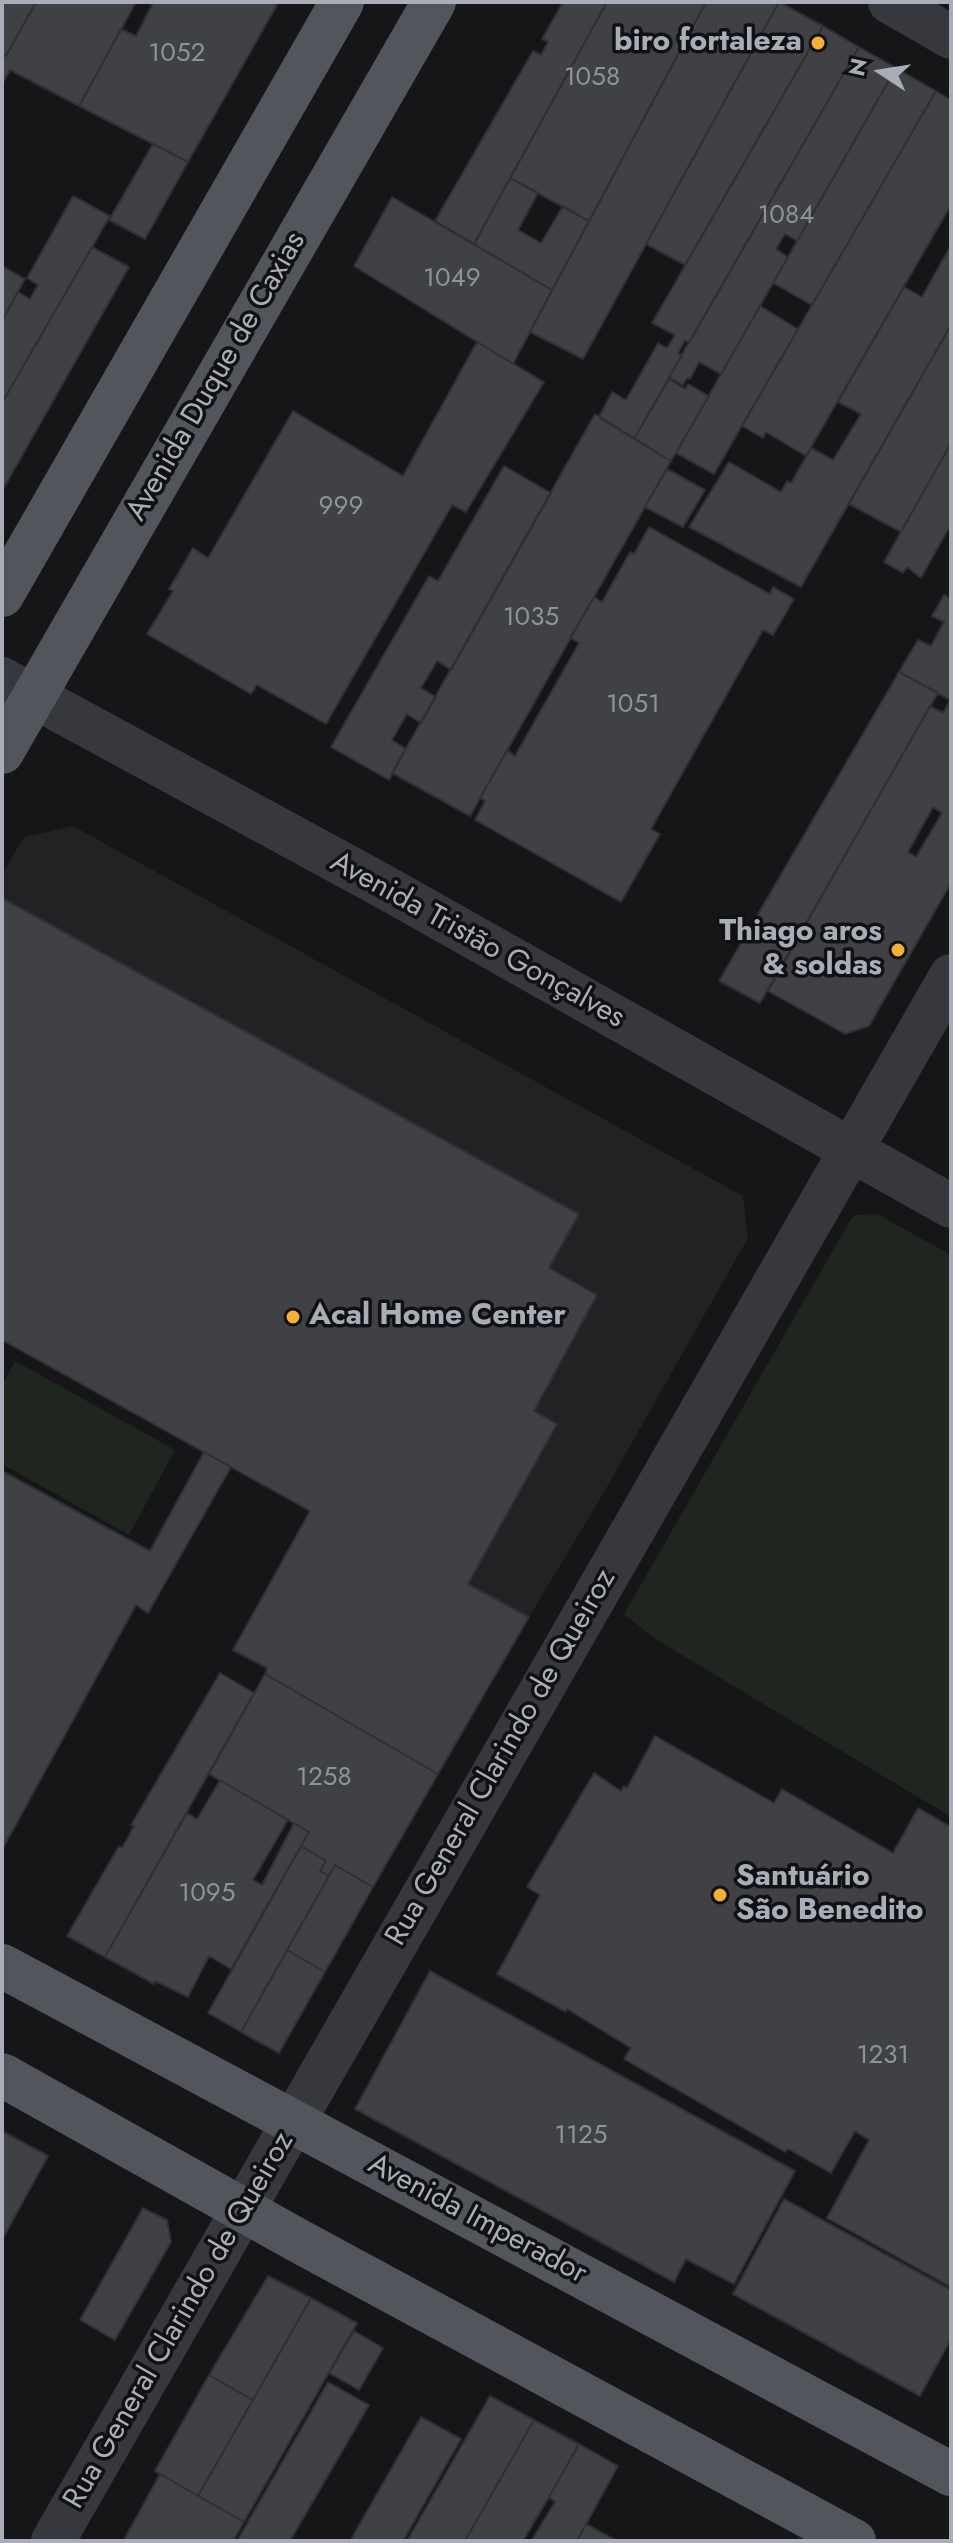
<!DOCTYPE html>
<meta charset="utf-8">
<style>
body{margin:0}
#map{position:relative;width:953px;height:2543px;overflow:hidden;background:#161618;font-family:Jost,sans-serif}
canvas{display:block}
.frame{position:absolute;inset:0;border:4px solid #a8adb8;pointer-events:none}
.north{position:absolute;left:841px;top:32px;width:80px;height:80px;-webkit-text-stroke:6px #111113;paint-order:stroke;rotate:282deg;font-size:22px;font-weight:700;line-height:32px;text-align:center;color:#a8adb8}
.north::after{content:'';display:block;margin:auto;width:28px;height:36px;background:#a8adb8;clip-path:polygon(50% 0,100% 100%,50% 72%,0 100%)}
</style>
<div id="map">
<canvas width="953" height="2543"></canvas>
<div class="frame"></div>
<div class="north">N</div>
</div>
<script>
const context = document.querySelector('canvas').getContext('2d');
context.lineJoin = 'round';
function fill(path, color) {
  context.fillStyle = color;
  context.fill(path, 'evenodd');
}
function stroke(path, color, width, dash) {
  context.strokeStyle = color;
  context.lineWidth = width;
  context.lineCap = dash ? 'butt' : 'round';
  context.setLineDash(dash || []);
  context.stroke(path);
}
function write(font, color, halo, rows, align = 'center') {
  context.font = font + ' Jost,sans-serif';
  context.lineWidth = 7;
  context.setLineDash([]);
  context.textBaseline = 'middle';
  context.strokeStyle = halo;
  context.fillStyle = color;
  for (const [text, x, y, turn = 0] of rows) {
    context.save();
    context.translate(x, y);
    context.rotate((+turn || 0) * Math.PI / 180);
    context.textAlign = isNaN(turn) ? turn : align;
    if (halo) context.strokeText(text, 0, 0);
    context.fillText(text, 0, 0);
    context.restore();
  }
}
fill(new Path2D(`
 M 73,826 L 743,1196 L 748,1238 L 600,1499 L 529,1617 L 2,1337 L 2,874 L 24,837 Z`), '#222225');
fill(new Path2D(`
 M 868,1214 L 879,1215 L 951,1255 L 951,1817 L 654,1638 L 624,1614 L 851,1219 L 856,1215 Z
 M 15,1361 L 175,1450 L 129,1535 L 2,1464 L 2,1385 Z`), '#1e261f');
const building = new Path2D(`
 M 2,2 L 36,2 L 6,56 L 2,54 Z
 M 36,2 L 136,2 L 79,106 L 10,70 L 2,84 L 2,54 L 6,56 Z
 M 146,2 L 271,2 L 277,5 L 188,162 L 79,106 L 121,29 L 136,36 L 152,5 Z
 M 563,2 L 607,2 L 474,244 L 435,221 L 533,51 L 541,55 L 548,42 L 542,39 Z
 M 607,2 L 706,2 L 589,221 L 510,178 Z
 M 706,2 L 779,2 L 583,359 L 530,332 Z
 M 779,2 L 823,26 L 685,265 L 646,244 Z
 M 823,26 L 859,47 L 689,343 L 685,340 L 678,353 L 682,355 L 634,439 L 599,417 L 612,392 L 626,400 L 658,343 L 667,348 L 675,335 L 652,323 Z
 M 859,47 L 896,68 L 842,163 L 797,241 L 785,234 L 776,249 L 788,257 L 721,374 L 699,362 L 690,379 L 687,378 L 683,385 L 669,377 Z
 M 896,68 L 936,91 L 812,305 L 773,283 Z
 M 936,91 L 951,100 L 951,205 L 806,456 L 766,432 L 763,438 L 742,426 Z
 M 153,144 L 188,162 L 145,239 L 109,220 Z
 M 510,178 L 538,193 L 518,230 L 541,243 L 563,206 L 589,221 L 552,290 L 474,244 Z
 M 73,196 L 110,216 L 2,403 L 2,321 L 18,292 L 30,299 L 38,285 L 27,278 Z
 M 392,197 L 552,290 L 513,364 L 354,266 Z
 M 951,245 L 951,325 L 801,587 L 689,527 L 729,462 L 781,492 L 787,481 L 791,483 L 811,448 L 833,460 L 861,414 L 838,402 L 904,287 L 922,297 Z
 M 92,247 L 129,267 L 2,491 L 2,403 Z
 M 2,266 L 25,279 L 2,321 Z
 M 760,306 L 798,329 L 714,474 L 676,453 Z
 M 951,325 L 951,443 L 901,532 L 849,504 Z
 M 477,342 L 544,382 L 466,512 L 452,505 L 326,724 L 257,685 L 251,694 L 147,634 L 173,591 L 169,589 L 193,548 L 208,558 L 293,411 L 403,476 Z
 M 669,379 L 685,389 L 688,384 L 709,396 L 671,461 L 634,439 Z
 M 595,414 L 671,461 L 470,816 L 392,773 Z
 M 951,443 L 951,524 L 921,578 L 907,567 L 903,573 L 884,562 Z
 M 504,466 L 551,493 L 451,670 L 437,661 L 421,688 L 436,697 L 421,723 L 407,714 L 392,740 L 406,749 L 389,780 L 331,747 L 429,576 L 438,581 Z
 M 667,469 L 705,490 L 683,527 L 645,507 Z
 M 649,527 L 770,594 L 773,587 L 794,599 L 773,635 L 763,630 L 651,829 L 660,834 L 621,902 L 475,820 L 485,801 L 480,798 L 507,750 L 515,756 L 579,643 L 570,638 L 594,597 L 602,602 L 630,552 L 634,554 Z
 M 944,595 L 951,599 L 951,883 L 869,1026 L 845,1034 L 768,991 L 930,706 L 943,713 L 950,700 L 899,672 L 918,640 L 931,646 L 944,622 L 932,616 ZM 933,807 L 942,813 L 916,857 L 908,852 Z
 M 899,672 L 938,693 L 760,1003 L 719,981 Z
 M 2,898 L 579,1214 L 549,1268 L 597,1295 L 534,1411 L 557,1424 L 468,1584 L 529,1617 L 438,1774 L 265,1674 L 267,1668 L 233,1650 L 310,1511 L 2,1340 Z
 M 204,1452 L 231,1467 L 148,1613 L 136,1605 L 2,1850 L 2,1471 L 150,1551 Z
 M 220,1673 L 254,1693 L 105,1957 L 67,1936 L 119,1846 L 122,1848 L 134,1826 L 131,1825 Z
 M 265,1674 L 438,1774 L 373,1887 L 335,1865 L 329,1876 L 320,1871 L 326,1861 L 301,1846 L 309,1832 L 209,1774 Z
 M 655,1736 L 774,1803 L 782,1789 L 893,1853 L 918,1808 L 951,1827 L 951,2287 L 827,2218 L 869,2140 L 855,2131 L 831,2173 L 788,2149 L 785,2152 L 624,2059 L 631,2048 L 567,2009 L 566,2012 L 497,1974 L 540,1895 L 527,1887 L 594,1773 L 621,1791 L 624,1786 L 627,1788 Z
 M 220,1780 L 288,1820 L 253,1880 L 262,1885 L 294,1823 L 309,1832 L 231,1969 L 209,1956 L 188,1997 L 155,1981 L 154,1984 L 105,1957 L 187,1813 L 197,1819 Z
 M 301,1846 L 326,1861 L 320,1871 L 329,1876 L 241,2032 L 208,2013 Z
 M 335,1865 L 373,1887 L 325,1972 L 287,1950 Z
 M 287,1950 L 325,1972 L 279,2053 L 241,2032 Z
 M 430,1971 L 795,2171 L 734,2284 L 686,2259 L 674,2282 L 355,2109 Z
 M 2,2131 L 48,2156 L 2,2240 Z
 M 784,2199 L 951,2290 L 951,2339 L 920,2396 L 733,2294 Z
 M 143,2208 L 167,2220 L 171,2242 L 115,2340 L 80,2320 Z
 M 268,2276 L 311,2298 L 253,2400 L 209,2375 Z
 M 311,2298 L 357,2323 L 244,2522 L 198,2496 Z
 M 354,2331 L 383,2348 L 359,2390 L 329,2373 Z
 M 209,2375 L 253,2400 L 198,2496 L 155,2471 Z
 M 328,2382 L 369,2405 L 290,2541 L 237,2541 Z
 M 490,2396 L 534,2420 L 465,2541 L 407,2541 Z
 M 421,2417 L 461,2439 L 403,2541 L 350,2541 Z
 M 534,2420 L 579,2444 L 549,2497 L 523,2541 L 465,2541 Z
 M 579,2444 L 618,2466 L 577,2541 L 531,2541 L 555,2502 L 549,2497 Z
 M 160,2474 L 244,2522 L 233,2541 L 130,2541 L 125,2538 Z
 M 586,2524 L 617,2541 L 577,2541 Z`);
fill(building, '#404145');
stroke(building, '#303034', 2);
stroke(new Path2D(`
 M 890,2 L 951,37
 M 2,679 L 381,885 L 951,1206
 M 53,2541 L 951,976`), '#37383d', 44);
stroke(new Path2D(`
 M 2,595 L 342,2
 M 2,752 L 434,2
 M 2,1966 L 951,2474
 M 2,2075 L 297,2240 L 854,2541`), '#53555c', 44);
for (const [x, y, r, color] of [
 [818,43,8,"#f2b134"],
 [898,950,8,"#f2b134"],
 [293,1317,8,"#f2b134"],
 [720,1895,8,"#f2b134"]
]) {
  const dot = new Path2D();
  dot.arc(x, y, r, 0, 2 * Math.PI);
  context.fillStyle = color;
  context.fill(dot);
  stroke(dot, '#111113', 3);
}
write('26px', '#8e929b', null, [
 ["1052",177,55],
 ["1058",592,79],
 ["1084",786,217],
 ["1049",452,280],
 ["999",341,508],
 ["1035",531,619],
 ["1051",633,706],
 ["1258",324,1779],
 ["1095",207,1895],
 ["1231",883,2057],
 ["1125",581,2137]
]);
write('bold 30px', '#a8adb8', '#111113', [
 ["biro fortaleza",802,43],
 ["Thiago aros",882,933],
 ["& soldas",882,967],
 ["Acal Home Center",309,1317,"left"],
 ["Santuário",736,1878,"left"],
 ["São Benedito",736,1912,"left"]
], 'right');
write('30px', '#a8adb8', '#111113', [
 ["Avenida Duque de Caxias",217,377,-60],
 ["Avenida Tristão Gonçalves",477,941,29],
 ["Rua General Clarindo de Queiroz",502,1758,-60],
 ["Avenida Imperador",477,2220,28],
 ["Rua General Clarindo de Queiroz",180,2321,-60]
]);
</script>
